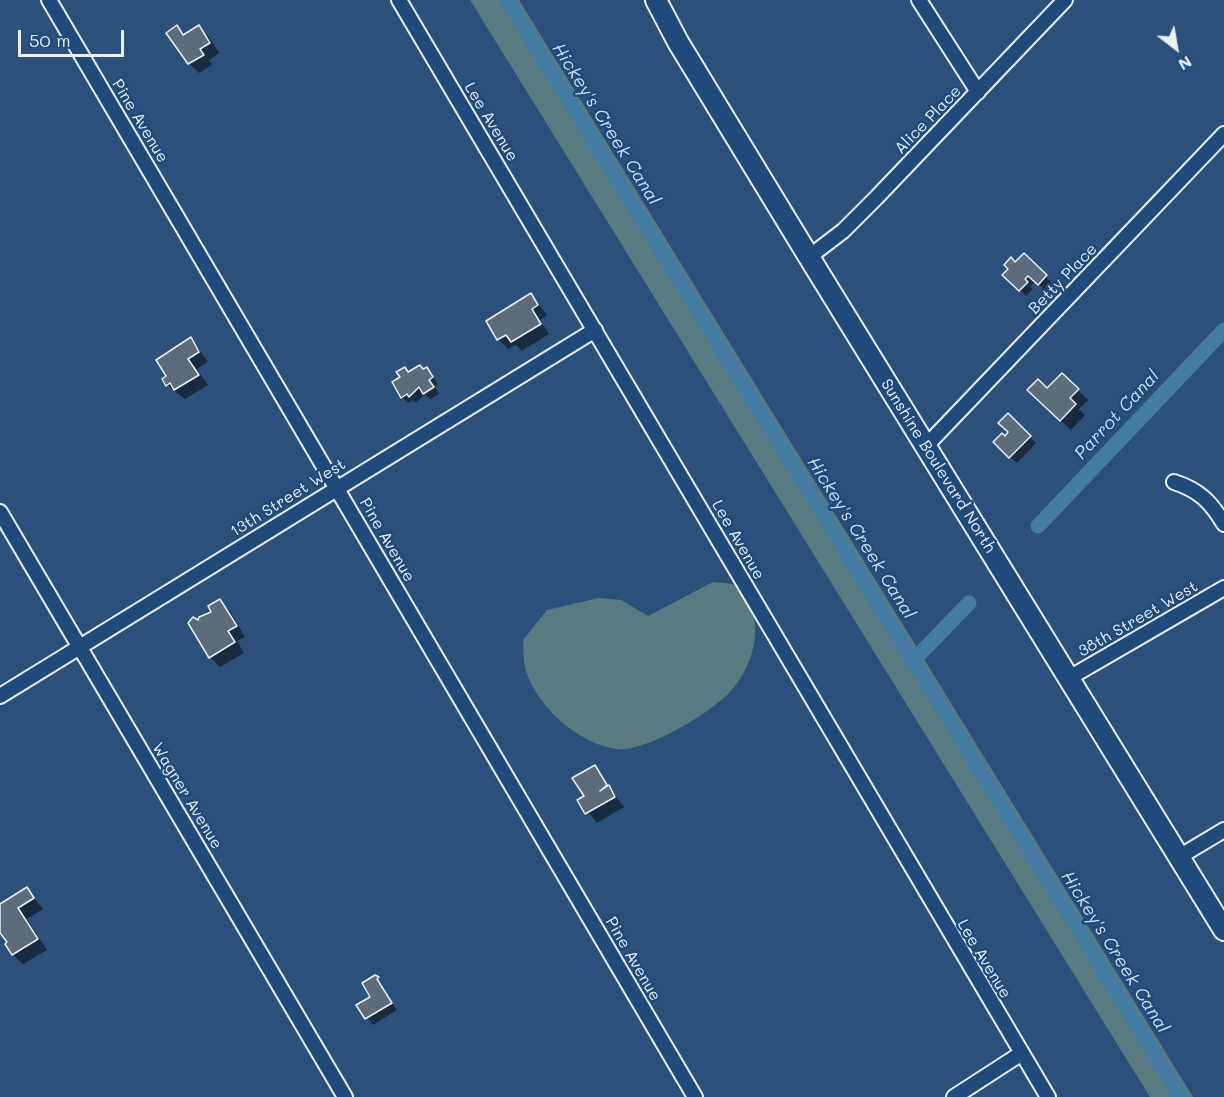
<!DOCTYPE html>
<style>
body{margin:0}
#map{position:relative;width:1224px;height:1097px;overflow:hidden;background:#2b517b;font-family:Mali,sans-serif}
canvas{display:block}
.north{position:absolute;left:1146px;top:18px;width:60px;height:60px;-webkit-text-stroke:4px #1f4a7a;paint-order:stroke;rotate:149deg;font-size:16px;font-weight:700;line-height:24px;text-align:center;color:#e8f1f8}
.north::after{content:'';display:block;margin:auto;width:21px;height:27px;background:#e8f1f8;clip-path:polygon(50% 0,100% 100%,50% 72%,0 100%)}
.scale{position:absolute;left:18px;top:30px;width:106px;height:27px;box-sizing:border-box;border:3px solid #e8f1f8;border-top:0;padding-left:8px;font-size:18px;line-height:21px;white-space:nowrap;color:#e8f1f8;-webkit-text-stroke:4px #1f4a7a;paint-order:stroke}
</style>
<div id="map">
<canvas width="1224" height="1097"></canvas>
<div class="north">N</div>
<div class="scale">50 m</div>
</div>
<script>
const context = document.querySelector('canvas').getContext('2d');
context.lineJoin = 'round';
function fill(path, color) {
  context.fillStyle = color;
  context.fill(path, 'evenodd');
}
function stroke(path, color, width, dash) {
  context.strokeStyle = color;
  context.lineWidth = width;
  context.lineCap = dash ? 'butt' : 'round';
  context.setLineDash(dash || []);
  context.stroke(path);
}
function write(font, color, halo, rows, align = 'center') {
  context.font = font + ' Mali,sans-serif';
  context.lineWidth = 5;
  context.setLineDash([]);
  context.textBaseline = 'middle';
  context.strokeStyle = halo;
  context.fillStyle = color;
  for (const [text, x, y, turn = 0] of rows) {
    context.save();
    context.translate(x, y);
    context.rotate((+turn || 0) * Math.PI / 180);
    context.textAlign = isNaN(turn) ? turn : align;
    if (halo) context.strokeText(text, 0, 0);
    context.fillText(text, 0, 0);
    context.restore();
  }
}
fill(new Path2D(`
 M 470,0 L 519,0 L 1193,1097 L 1150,1097 Z
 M 713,582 L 733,584 C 739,592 750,604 753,614 C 761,640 747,675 728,694 C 708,714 645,753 616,749 C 578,743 538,708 526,671 C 523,662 524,650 523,640 L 547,610 L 599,598 L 621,600 L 648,616 Z`), '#577b80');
fill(new Path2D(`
 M 177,27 L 185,36 L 199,27 L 209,37 L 219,53 L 209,60 L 212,65 L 199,73 L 189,63 Z
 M 1024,255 L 1052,283 L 1045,290 L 1035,281 L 1030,287 L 1033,289 L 1026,296 L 1004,275 Z
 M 531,295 L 547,315 L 540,320 L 549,334 L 522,351 L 516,345 L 508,349 L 498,339 Z
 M 191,339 L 208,362 L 197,369 L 208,385 L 185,399 L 167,385 L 168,377 Z
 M 405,368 L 409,373 L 427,369 L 438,384 L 435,387 L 439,394 L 430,399 L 425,394 L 416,403 L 413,400 L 408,403 L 402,397 Z
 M 1078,390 L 1088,400 L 1079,409 L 1085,415 L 1071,430 L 1039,400 Z
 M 1008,415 L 1036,443 L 1017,463 L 995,442 L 1010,432 Z
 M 220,601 L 230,611 L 245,637 L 237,641 L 244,653 L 220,667 L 210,657 L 199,623 L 214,613 Z
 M 594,767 L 624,807 L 597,823 L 579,801 L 586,797 Z
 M 27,889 L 43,909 L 27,919 L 47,950 L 23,964 L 13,955 L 3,934 L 0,936 L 0,905 Z
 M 375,977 L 397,1010 L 373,1025 L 358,1005 L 372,997 Z`), '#0007');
stroke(new Path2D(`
 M 507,0 L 1181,1097
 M 1038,526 L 1224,330
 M 912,662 L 969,603`), '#447ba1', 15);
const building = new Path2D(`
 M 177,25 L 183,35 L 199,25 L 210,43 L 200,49 L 204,55 L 188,64 L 166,33 Z
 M 1024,253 L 1047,275 L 1038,285 L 1028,276 L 1025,279 L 1028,282 L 1019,291 L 1002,275 L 1008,269 L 1004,265 L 1011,257 L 1015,262 Z
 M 531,293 L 538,305 L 532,309 L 541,324 L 511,342 L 506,335 L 497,340 L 486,321 Z
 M 191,337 L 199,352 L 188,359 L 199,375 L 174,390 L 170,383 L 166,386 L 162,379 L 166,376 L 156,360 Z
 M 420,365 L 423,369 L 427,367 L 433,377 L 429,380 L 434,387 L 423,394 L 419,387 L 409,397 L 407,394 L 401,398 L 392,382 L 400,377 L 396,372 L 405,367 L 408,372 Z
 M 1062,373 L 1079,389 L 1070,398 L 1076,404 L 1060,421 L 1027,390 L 1038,379 L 1047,388 Z
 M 1008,413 L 1031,436 L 1009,458 L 993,442 L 1002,433 L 1005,436 L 1008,432 L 998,423 Z
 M 220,599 L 237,626 L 228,631 L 235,642 L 209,658 L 188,623 L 193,617 L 198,620 L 199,617 L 211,612 L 208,606 Z
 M 595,765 L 607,785 L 600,791 L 609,785 L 615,797 L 585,814 L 577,800 L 584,796 L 572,778 Z
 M 27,887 L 34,898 L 18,908 L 38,939 L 12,955 L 5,944 L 7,942 L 0,933 L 0,904 Z
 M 375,975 L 379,977 L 377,979 L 392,1003 L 365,1019 L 356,1005 L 370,997 L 362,983 Z`);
fill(building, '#5d6c7d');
stroke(building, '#e8f1f8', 1.5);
const street = new Path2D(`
 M 49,0 L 695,1097
 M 399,0 L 1048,1097
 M 919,0 L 978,92
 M 809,257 L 843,231 L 877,197 L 1065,0
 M 926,446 L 1224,134
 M 1174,482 C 1199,490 1211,502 1224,524
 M 0,512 L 345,1097
 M 1069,678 L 1224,588
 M 0,696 L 595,330
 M 1179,857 L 1224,830
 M 954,1097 L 1022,1053`);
const secondary = new Path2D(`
 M 656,0 L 678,42 L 809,257 L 1224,930`);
stroke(street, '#e8f1f8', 18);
stroke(secondary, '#e8f1f8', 24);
stroke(street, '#1f4a7a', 14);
stroke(secondary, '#1f4a7a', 20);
write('16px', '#e8f1f8', '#1f4a7a', [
 ["Alice Place",928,120,-46],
 ["Pine Avenue",140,121,59],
 ["Lee Avenue",491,122,59],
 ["Betty Place",1063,279,-46],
 ["Sunshine Boulevard North",938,466,58],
 ["13th Street West",288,498,-32],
 ["Pine Avenue",387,540,60],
 ["Lee Avenue",738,540,60],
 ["38th Street West",1138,619,-30],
 ["Wagner Avenue",187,796,59],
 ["Pine Avenue",633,959,60],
 ["Lee Avenue",984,959,59]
]);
write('italic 18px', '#cfdfeb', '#1f4a7a', [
 ["Hickey's Creek Canal",606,124,58],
 ["Parrot Canal",1117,415,-47],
 ["Hickey's Creek Canal",861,538,58],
 ["Hickey's Creek Canal",1115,952,58]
]);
</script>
